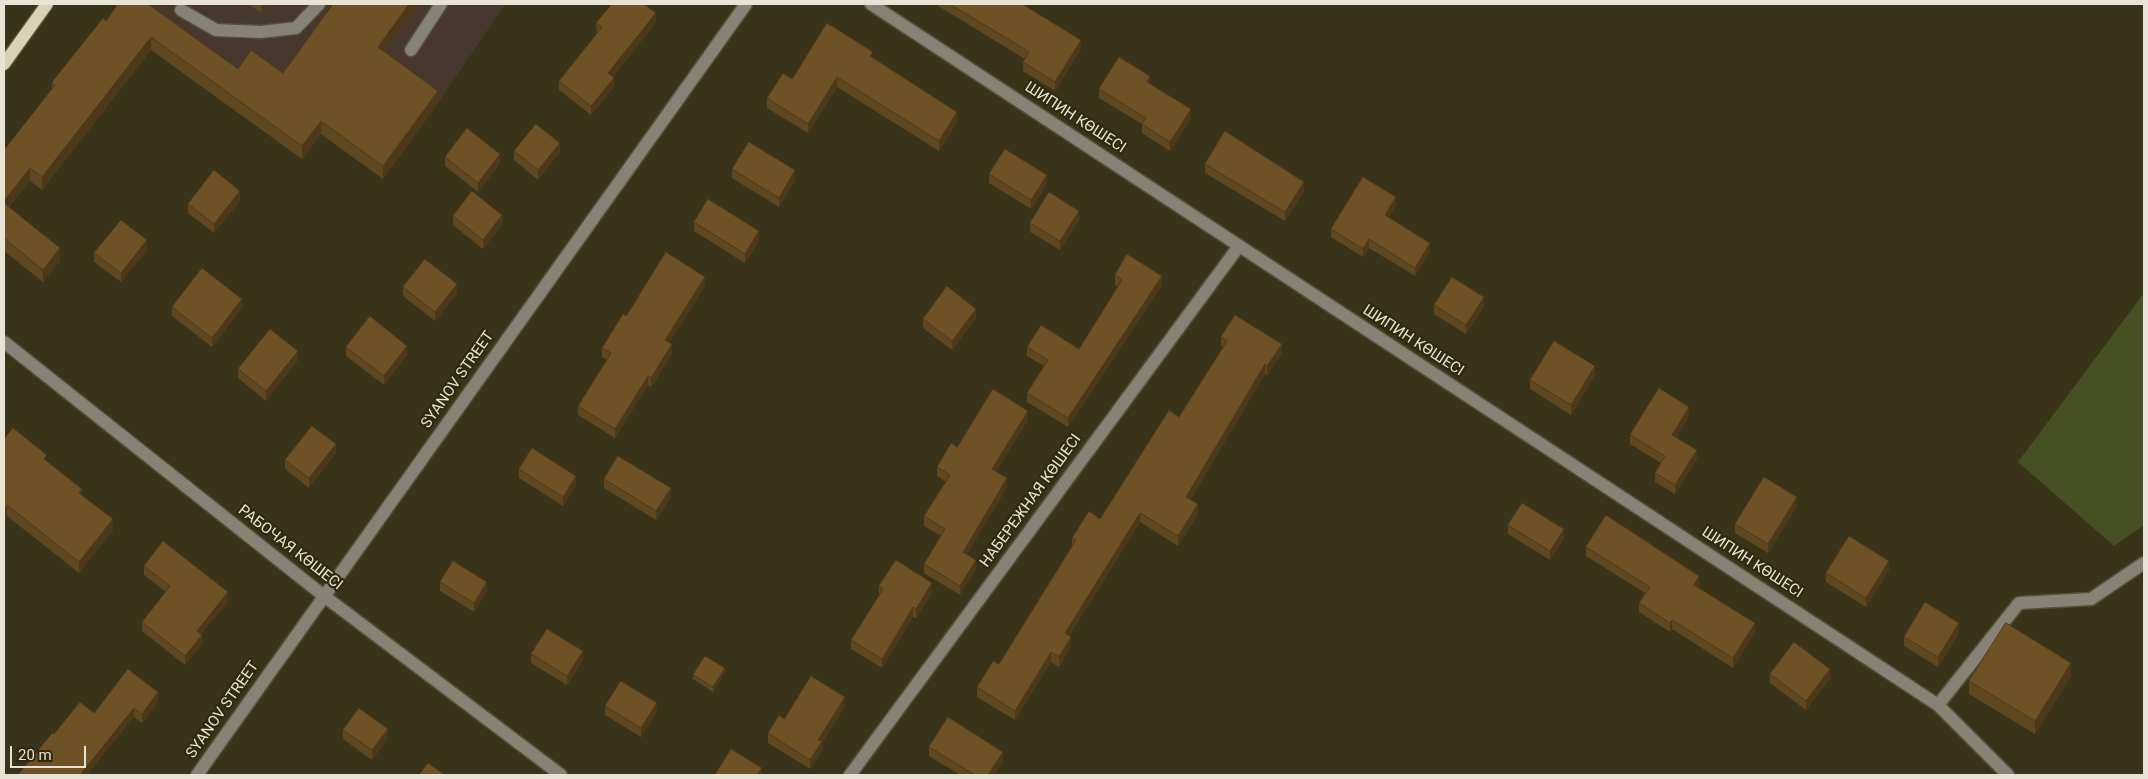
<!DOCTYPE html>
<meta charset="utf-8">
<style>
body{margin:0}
#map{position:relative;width:2148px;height:779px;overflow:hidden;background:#393419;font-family:Roboto,sans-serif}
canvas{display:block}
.frame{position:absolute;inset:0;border:5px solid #e7e4d5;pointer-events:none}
.scale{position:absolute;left:10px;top:746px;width:76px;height:22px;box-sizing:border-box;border:2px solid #e7e4d5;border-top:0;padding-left:6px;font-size:15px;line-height:18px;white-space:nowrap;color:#e7e4d5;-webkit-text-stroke:4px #2f290f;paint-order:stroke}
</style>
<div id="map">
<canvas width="2148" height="779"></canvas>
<div class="frame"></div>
<div class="scale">20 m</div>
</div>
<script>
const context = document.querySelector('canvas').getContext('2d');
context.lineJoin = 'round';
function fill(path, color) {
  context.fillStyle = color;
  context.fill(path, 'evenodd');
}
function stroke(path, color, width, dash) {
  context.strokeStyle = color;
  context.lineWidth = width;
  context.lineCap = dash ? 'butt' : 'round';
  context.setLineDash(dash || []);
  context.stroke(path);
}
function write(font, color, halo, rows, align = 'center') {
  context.font = font + ' Roboto,sans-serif';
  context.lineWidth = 4.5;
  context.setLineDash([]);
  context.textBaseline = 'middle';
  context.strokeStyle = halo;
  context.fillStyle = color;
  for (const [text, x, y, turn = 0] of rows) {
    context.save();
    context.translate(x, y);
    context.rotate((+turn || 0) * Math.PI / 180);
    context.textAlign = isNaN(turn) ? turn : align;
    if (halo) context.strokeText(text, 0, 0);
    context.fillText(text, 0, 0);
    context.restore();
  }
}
fill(new Path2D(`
 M 128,4 L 505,4 L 438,103 L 383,179 L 321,134 L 302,159 L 114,23 Z`), '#48372d');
fill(new Path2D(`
 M 2144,293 L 2144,525 L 2114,546 L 2018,462 Z`), '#465024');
const minor = new Path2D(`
 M 871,4 L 1938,705 L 2008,775
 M 181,10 L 216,30 L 261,32 L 296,28 L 319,4
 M 411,50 L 441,4
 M 4,342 L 324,596 L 561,775
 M 1938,705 L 2019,603 L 2091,599 L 2144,563
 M 197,775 L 746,4
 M 850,775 L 1239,246`);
const major = new Path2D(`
 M 4,64 L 47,4`);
stroke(minor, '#555037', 15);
stroke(major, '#555037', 15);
stroke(minor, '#868276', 12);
stroke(major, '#dad1b7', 12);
fill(new Path2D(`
 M 118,4 L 158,4 L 154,8 L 238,69 L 283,73 L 332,6 L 329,4 L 419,4 L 384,51 L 438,103 L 383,179 L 321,134 L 302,159 L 151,50 L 42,190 L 30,181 L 9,207 L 60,261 L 43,282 L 4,251 L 4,150 L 52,89 L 52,82 L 106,21 Z
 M 249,4 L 268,4 L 261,13 Z
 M 935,4 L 1022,4 L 1081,49 L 1055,91 L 1023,71 L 1023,62 L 1025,59 Z
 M 656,22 L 613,77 L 614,87 L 591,115 L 559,90 L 559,81 L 597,33 L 596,23 Z
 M 873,58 L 957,122 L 939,151 L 837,87 L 808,133 L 767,108 L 767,98 L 792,79 Z
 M 1150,84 L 1191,118 L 1170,151 L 1142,133 L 1142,124 L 1099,98 L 1099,89 Z
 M 514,151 L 560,152 L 538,180 L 514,160 Z
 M 445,157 L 500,163 L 478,192 L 445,166 Z
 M 1205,164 L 1304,191 L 1285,221 L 1205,173 Z
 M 732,169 L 795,180 L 779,207 L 732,178 Z
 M 989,174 L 1047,184 L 1031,209 L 989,183 Z
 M 240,201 L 214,233 L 188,213 L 188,204 Z
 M 1396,205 L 1389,217 L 1430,251 L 1415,276 L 1369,248 L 1363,257 L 1331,237 L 1331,229 Z
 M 453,216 L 502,224 L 483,249 L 453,225 Z
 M 1079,220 L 1060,250 L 1030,232 L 1030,223 Z
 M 694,222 L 759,241 L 745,263 L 694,231 Z
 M 147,250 L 121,282 L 94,262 L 94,253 Z
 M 1115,275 L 1162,285 L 1068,427 L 1027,402 L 1027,393 L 1044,366 L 1027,356 L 1027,347 L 1079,349 L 1118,287 L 1115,285 Z
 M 705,286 L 669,343 L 672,354 L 651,387 L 648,385 L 615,438 L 578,415 L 578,406 L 607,360 L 602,357 L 602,348 L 626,316 Z
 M 403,287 L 457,294 L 435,321 L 403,296 Z
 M 1434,305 L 1484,306 L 1466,334 L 1434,314 Z
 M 172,307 L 242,308 L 212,347 L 172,316 Z
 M 976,318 L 952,350 L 923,328 L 923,319 Z
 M 1221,337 L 1282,353 L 1267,375 L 1265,374 L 1190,500 L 1198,514 L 1178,546 L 1140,522 L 1069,636 L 1071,646 L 1059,667 L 1051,662 L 1015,720 L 977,697 L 977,687 L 999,664 L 1072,546 L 1072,538 L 1100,519 L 1179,417 L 1223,347 L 1221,346 Z
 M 346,347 L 407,355 L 384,385 L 346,356 Z
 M 298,360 L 266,401 L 238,378 L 238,369 Z
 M 1595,375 L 1571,415 L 1530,389 L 1530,380 Z
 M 1689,416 L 1676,437 L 1697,459 L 1675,494 L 1655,482 L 1655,473 L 1661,463 L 1630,444 L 1630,435 Z
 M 1028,420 L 996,471 L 1007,487 L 967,554 L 976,569 L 960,595 L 924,573 L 924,564 L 941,536 L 924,526 L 924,516 L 946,482 L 937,476 L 937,467 L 957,447 Z
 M 4,439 L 47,462 L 82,495 L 113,530 L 79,573 L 7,516 L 5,520 L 4,519 Z
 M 336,453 L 309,488 L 285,469 L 285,460 Z
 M 519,469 L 576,485 L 563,506 L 519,478 Z
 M 604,479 L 671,497 L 656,520 L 604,488 Z
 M 1797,506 L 1768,553 L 1735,533 L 1735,524 Z
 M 1508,525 L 1564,538 L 1550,560 L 1508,534 Z
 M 1586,547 L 1699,585 L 1698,587 L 1755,632 L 1733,668 L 1672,629 L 1670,632 L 1639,612 L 1639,603 L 1645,593 L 1586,556 Z
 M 144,566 L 228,601 L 201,634 L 202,644 L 185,665 L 142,631 L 142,622 L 166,592 L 144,575 Z
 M 1889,570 L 1866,607 L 1826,582 L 1826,573 Z
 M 440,582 L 487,591 L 474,612 L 440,591 Z
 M 879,586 L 932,592 L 916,618 L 913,617 L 882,668 L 851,649 L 851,640 L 879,595 Z
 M 1959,633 L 1938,667 L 1904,646 L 1904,637 Z
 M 531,654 L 583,660 L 567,685 L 531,663 Z
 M 725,673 L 713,692 L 693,679 L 693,675 Z
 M 1770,674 L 1830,678 L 1806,710 L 1770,683 Z
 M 2071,676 L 2035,734 L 1969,694 L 1969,681 Z
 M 158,702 L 142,723 L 134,717 L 54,734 L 94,713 Z
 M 605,706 L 657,712 L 641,737 L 605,715 Z
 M 845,706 L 822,744 L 822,751 L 810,769 L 768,743 L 768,733 L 784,719 Z
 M 343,730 L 388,738 L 372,760 L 343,739 Z
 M 929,747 L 1003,761 L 994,775 L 960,775 L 929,756 Z`), '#5f4720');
fill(new Path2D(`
 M 148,4 L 158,4 L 148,17 Z
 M 261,4 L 268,4 L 261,13 Z
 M 409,4 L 419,4 L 378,59 L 378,47 Z
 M 656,13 L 656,22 L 608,83 L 608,73 Z
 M 151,37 L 151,50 L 42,190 L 42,177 Z
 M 1081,40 L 1081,49 L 1055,91 L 1055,82 Z
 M 1150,76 L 1150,85 L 1147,82 Z
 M 837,77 L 837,87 L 808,133 L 808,124 Z
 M 614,78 L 614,87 L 591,115 L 591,106 Z
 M 438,91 L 438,103 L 383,179 L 383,166 Z
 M 1191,109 L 1191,118 L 1170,151 L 1170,142 Z
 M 957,112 L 957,122 L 939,151 L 939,141 Z
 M 321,121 L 321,134 L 302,159 L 302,146 Z
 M 560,143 L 560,152 L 538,180 L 538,170 Z
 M 500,154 L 500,163 L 478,192 L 478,183 Z
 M 30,168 L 30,181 L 4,214 L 4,201 Z
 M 795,170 L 795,180 L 779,207 L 779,198 Z
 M 1047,175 L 1047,184 L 1031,209 L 1031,200 Z
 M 1304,182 L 1304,191 L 1285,221 L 1285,212 Z
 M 240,191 L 240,201 L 214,233 L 214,224 Z
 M 1396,197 L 1396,205 L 1385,223 L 1385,215 Z
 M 1079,211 L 1079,220 L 1060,250 L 1060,241 Z
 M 502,215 L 502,224 L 483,249 L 483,240 Z
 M 759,231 L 759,241 L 745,263 L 745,254 Z
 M 1369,239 L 1369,248 L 1363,257 L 1363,249 Z
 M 147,240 L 147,250 L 121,282 L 121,273 Z
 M 1430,243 L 1430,251 L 1415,276 L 1415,268 Z
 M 60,248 L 60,261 L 43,282 L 43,270 Z
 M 1162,276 L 1162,285 L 1068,427 L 1068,418 Z
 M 705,277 L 705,286 L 665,349 L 665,340 Z
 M 457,284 L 457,294 L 435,321 L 435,312 Z
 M 1484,297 L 1484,306 L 1466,334 L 1466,325 Z
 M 242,299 L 242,308 L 212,347 L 212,338 Z
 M 976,309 L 976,318 L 952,350 L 952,341 Z
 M 672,344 L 672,354 L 651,387 L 651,378 Z
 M 1282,344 L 1282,353 L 1267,375 L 1267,366 Z
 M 407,346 L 407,355 L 384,385 L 384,376 Z
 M 298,351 L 298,360 L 266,401 L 266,391 Z
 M 1265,364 L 1265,374 L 1186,506 L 1186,497 Z
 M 1595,366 L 1595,375 L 1571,415 L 1571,405 Z
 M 648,376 L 648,385 L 615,438 L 615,429 Z
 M 1689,407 L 1689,416 L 1672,444 L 1672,435 Z
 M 1028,411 L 1028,420 L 992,478 L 992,469 Z
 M 336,444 L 336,453 L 309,488 L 309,478 Z
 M 1697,450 L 1697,459 L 1675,494 L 1675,485 Z
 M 576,476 L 576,485 L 563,506 L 563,497 Z
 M 1007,478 L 1007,487 L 963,561 L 963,552 Z
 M 671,488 L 671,497 L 656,520 L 656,511 Z
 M 82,489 L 82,499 L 79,493 Z
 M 1797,497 L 1797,506 L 1768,553 L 1768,544 Z
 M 1198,504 L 1198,514 L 1178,546 L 1178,536 Z
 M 7,505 L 7,516 L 5,520 L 5,509 Z
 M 1140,513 L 1140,522 L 1065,642 L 1065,633 Z
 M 113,519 L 113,530 L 79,573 L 79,562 Z
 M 1564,529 L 1564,538 L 1550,560 L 1550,551 Z
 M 976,560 L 976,569 L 960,595 L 960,586 Z
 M 1889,561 L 1889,570 L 1866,607 L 1866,598 Z
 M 1699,576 L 1699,585 L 1694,594 L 1694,585 Z
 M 487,582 L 487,591 L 474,612 L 474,603 Z
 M 932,583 L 932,592 L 916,618 L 916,609 Z
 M 228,592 L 228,601 L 197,640 L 197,631 Z
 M 913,607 L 913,617 L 882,668 L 882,659 Z
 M 1672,620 L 1672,629 L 1670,632 L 1670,623 Z
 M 1755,623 L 1755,632 L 1733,668 L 1733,658 Z
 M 1959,623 L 1959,633 L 1938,667 L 1938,657 Z
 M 202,635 L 202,644 L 185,665 L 185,656 Z
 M 1071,637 L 1071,646 L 1059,667 L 1059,657 Z
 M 583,651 L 583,660 L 567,685 L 567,676 Z
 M 1051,652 L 1051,662 L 1015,720 L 1015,711 Z
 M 2071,663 L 2071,676 L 2035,734 L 2035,721 Z
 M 725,668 L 725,673 L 713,692 L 713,687 Z
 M 1830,669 L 1830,678 L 1806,710 L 1806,701 Z
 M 158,692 L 158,702 L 142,723 L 142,714 Z
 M 845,697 L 845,706 L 822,744 L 822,751 L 810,769 L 810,760 L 818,740 Z
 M 657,703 L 657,712 L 641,737 L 641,728 Z
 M 134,708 L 134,717 L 87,775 L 80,775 Z
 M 388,729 L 388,738 L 372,760 L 372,750 Z
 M 1003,752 L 1003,761 L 994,775 L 988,775 Z
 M 762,768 L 762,775 L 757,775 Z`), '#4d391a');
const building = new Path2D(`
 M 118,4 L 148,4 L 238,69 L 251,50 L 283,73 L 333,4 L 409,4 L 378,47 L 438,91 L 383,166 L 321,121 L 302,146 L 151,37 L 42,177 L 30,168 L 4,201 L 4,150 L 55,85 L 52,82 L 103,18 L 106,21 Z
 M 612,4 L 644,4 L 656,13 L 608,73 L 614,78 L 591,106 L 559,81 L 602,27 L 596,23 Z
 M 950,4 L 1022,4 L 1081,40 L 1055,82 L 1023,62 L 1029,52 Z
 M 827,23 L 873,52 L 870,56 L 957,112 L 939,141 L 837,77 L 808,124 L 767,98 L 783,73 L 792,79 Z
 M 1119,57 L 1150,76 L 1147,82 L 1191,109 L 1170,142 L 1142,124 L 1146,118 L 1099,89 Z
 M 536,124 L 560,143 L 538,170 L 514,151 Z
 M 467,128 L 500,154 L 478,183 L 445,157 Z
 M 1225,131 L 1304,182 L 1285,212 L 1205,164 Z
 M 749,142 L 795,170 L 779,198 L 732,169 Z
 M 1005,149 L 1047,175 L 1031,200 L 989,174 Z
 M 214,170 L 240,191 L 214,224 L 188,204 Z
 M 1363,177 L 1396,197 L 1385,215 L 1430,243 L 1415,268 L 1369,239 L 1363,249 L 1331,229 Z
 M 472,191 L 502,215 L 483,240 L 453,216 Z
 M 1049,192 L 1079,211 L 1060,241 L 1030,223 Z
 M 708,199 L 759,231 L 745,254 L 694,222 Z
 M 4,203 L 60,248 L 43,270 L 4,238 Z
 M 121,220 L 147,240 L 121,273 L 94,253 Z
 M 666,252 L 705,277 L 665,340 L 672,344 L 651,378 L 648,376 L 615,429 L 578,406 L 611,353 L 602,348 L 623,314 L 626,316 Z
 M 1127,254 L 1162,276 L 1068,418 L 1027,393 L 1048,360 L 1027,347 L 1041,325 L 1079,349 L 1122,280 L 1115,275 Z
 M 425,259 L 457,284 L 435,312 L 403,287 Z
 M 202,268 L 242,299 L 212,338 L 172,307 Z
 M 1452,277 L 1484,297 L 1466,325 L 1434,305 Z
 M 947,286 L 976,309 L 952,341 L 923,319 Z
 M 1235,315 L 1282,344 L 1267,366 L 1265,364 L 1186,497 L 1198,504 L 1178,536 L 1140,513 L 1065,633 L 1071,637 L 1059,657 L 1051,652 L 1015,711 L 977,687 L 993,661 L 999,664 L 1076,540 L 1072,538 L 1089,511 L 1100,519 L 1169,410 L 1179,417 L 1227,341 L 1221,337 Z
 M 370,316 L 407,346 L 384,376 L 346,347 Z
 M 270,329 L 298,351 L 266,391 L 238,369 Z
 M 1554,341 L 1595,366 L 1571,405 L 1530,380 Z
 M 1659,388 L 1689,407 L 1672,435 L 1697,450 L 1675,485 L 1655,473 L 1665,456 L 1630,435 Z
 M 993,389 L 1028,411 L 992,469 L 1007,478 L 963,552 L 976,560 L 960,586 L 924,564 L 945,529 L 924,516 L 950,475 L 937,467 L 951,443 L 957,447 Z
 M 312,426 L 336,444 L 309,478 L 285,460 Z
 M 13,428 L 47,455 L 44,459 L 82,489 L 79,493 L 113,519 L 79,562 L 7,505 L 5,509 L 4,508 L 4,439 Z
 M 532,448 L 576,476 L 563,497 L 519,469 Z
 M 618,456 L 671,488 L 656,511 L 604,479 Z
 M 1764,477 L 1797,497 L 1768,544 L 1735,524 Z
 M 1522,503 L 1564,529 L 1550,551 L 1508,525 Z
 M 1606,515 L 1699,576 L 1694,585 L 1755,623 L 1733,658 L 1672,620 L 1670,623 L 1639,603 L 1650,587 L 1586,547 Z
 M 1849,536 L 1889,561 L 1866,598 L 1826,573 Z
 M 163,541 L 228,592 L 197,631 L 202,635 L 185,656 L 142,622 L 170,586 L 144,566 Z
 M 896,560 L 932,583 L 916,609 L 913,607 L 882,659 L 851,640 L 883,589 L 879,586 Z
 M 453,561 L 487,582 L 474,603 L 440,582 Z
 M 1925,602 L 1959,623 L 1938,657 L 1904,637 Z
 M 2006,623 L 2071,663 L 2035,721 L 1969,681 Z
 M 547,629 L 583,651 L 567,676 L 531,654 Z
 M 1794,642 L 1830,669 L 1806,701 L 1770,674 Z
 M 705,656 L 725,668 L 713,687 L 693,675 Z
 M 128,669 L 158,692 L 142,714 L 134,708 L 80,775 L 18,775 L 52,733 L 54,734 L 80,702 L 94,713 Z
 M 811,676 L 845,697 L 818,740 L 822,741 L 810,760 L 768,733 L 779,715 L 784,719 Z
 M 621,681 L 657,703 L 641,728 L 605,706 Z
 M 359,708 L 388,729 L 372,750 L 343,730 Z
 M 948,717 L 1003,752 L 988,775 L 975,775 L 929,747 Z
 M 731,749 L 762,768 L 757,775 L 715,775 Z
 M 428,763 L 445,775 L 419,775 Z`);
fill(building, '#6e5225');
stroke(building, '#4d391a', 1);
write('15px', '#e7e4d5', '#2f290f', [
 ["ШИПИН КӨШЕСІ",1075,118,33],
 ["ШИПИН КӨШЕСІ",1413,341,33],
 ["SYANOV STREET",458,380,-55],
 ["НАБЕРЕЖНАЯ КӨШЕСІ",1031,501,-54],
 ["РАБОЧАЯ КӨШЕСІ",290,548,38],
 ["ШИПИН КӨШЕСІ",1752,563,33],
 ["SYANOV STREET",223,710,-55]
]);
</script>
